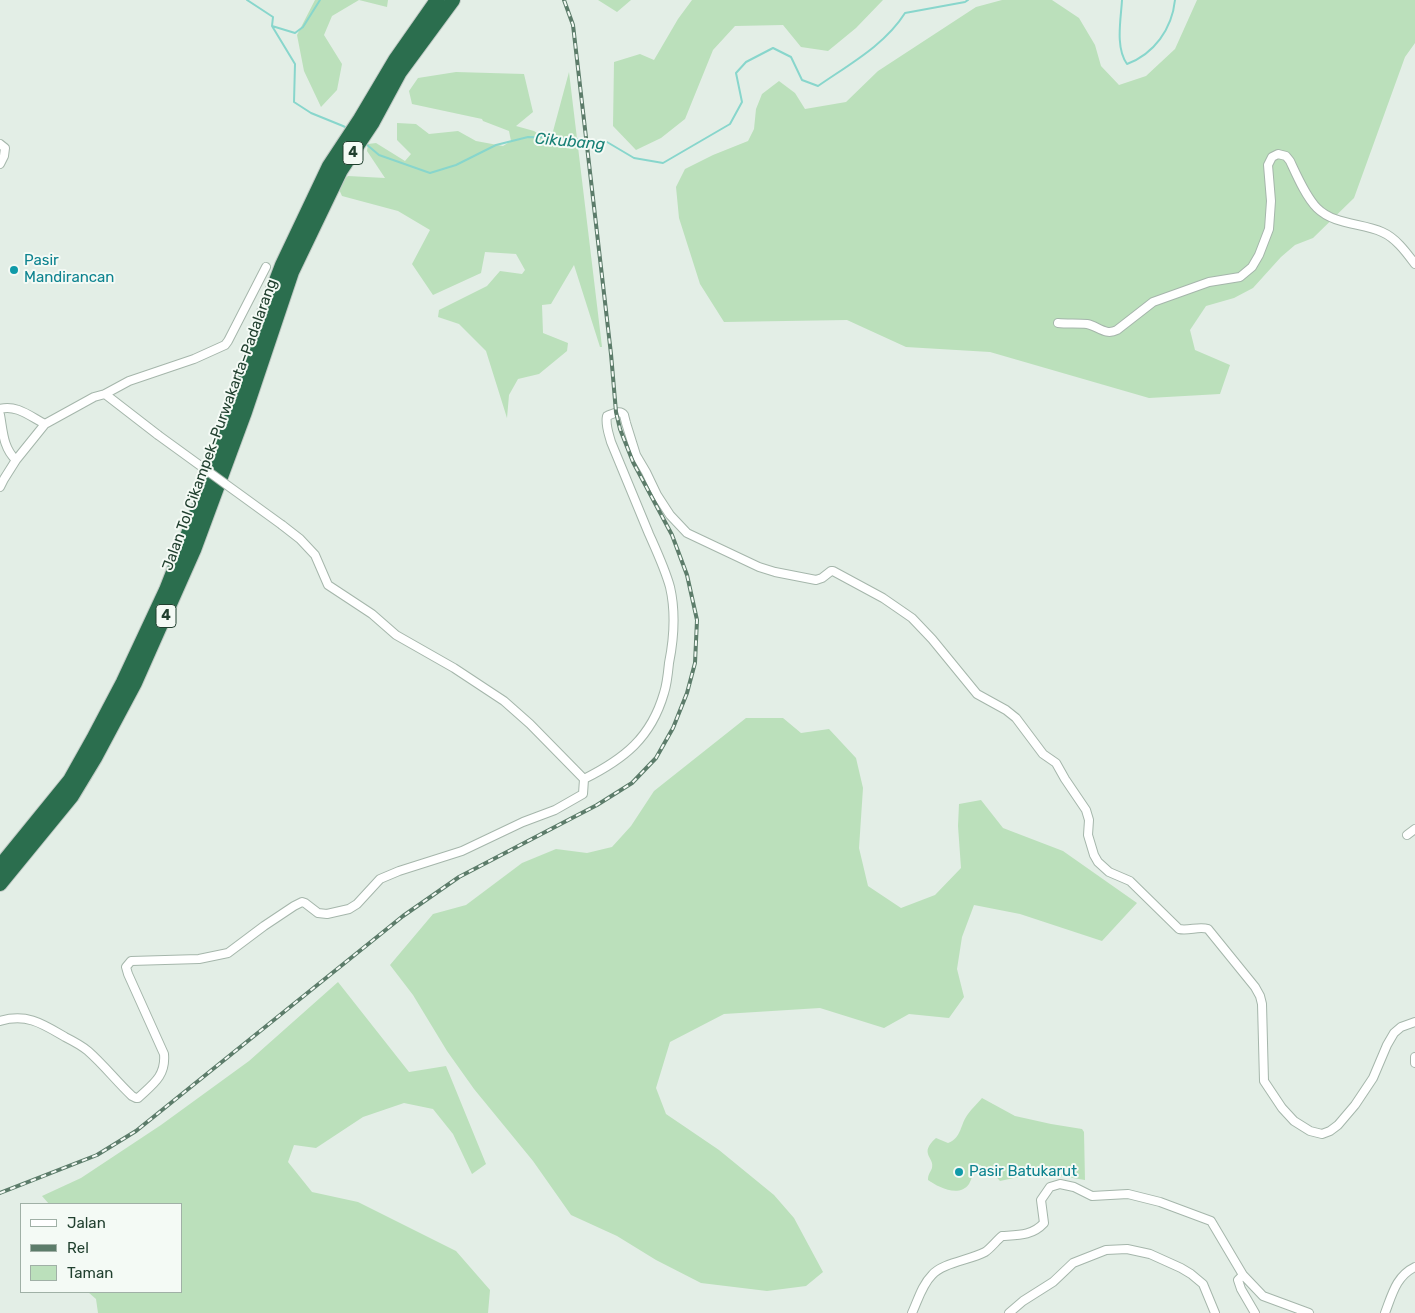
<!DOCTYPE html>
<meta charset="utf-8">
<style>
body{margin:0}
#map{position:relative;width:1415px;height:1313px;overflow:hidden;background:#e3eee6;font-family:Rubik,sans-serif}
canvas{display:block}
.legend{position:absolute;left:20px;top:1203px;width:162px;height:90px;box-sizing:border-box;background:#f4faf5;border:1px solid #a0b0a6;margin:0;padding:6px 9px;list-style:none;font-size:15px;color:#21402f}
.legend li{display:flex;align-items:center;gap:10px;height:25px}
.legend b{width:25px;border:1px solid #a0b0a6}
</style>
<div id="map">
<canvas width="1415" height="1313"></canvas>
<ul class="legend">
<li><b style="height:6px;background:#fff"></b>Jalan</li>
<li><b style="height:6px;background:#5c7c6a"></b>Rel</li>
<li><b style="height:14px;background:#bbe0bb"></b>Taman</li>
</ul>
</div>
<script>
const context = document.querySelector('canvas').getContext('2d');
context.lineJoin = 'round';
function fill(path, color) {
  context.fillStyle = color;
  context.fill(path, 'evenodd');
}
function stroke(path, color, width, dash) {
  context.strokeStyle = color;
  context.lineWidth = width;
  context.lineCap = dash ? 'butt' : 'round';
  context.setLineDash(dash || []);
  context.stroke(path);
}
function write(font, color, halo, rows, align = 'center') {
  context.font = font + ' Rubik,sans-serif';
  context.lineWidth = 4;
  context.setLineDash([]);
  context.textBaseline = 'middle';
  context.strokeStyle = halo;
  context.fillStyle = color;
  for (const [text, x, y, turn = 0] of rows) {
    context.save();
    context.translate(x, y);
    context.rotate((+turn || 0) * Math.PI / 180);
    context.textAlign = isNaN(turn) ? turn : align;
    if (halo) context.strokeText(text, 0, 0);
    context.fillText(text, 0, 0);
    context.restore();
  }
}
fill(new Path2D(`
 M 315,0 L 359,0 L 332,16 L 324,35 L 342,64 L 337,90 L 321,107 L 304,71 L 297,35 Z
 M 359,0 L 388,0 L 387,7 Z
 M 598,0 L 631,0 L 617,12 Z
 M 692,0 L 883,0 L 856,28 L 828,51 L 801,47 L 783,25 L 735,26 L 713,50 L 685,119 L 661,138 L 636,150 L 613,126 L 614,62 L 640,54 L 654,60 L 678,19 Z
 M 1002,0 L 1052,0 L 1079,18 L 1095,45 L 1101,66 L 1119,85 L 1146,76 L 1175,49 L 1197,0 L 1415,0 L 1415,43 L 1405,57 L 1354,198 L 1313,238 L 1295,245 L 1281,257 L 1253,288 L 1234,298 L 1206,306 L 1190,330 L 1195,350 L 1230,365 L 1220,394 L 1149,398 L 990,352 L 906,347 L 847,320 L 724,322 L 700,284 L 679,218 L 676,187 L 685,169 L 713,155 L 748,141 L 754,129 L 756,109 L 762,94 L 779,81 L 795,93 L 805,109 L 846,102 L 878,71 L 976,7 Z
 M 456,72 L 524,74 L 533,112 L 516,126 L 534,131 L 543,137 L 552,135 L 569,72 L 602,347 L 600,347 L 574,265 L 551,304 L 542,305 L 543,333 L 568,343 L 567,351 L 539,374 L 518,379 L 509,395 L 507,418 L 486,351 L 459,324 L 438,317 L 439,310 L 487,286 L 500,271 L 522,274 L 525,270 L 516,254 L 485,252 L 481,273 L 433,295 L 412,264 L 430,230 L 398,211 L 342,196 L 337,185 L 348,176 L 385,178 L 367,151 L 368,144 L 376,143 L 405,161 L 411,154 L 397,140 L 397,123 L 416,124 L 429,134 L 458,131 L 476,141 L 503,146 L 511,141 L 509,131 L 483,121 L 482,119 L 412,104 L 409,91 L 418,78 Z
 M 746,718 L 783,718 L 801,733 L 829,729 L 856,758 L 863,788 L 859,848 L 868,886 L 901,908 L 935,895 L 961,868 L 958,826 L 959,804 L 981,800 L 1003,828 L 1063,851 L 1137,903 L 1102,941 L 1020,914 L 974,905 L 962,937 L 957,969 L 964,997 L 949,1018 L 909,1014 L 884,1028 L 820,1008 L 724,1014 L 670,1042 L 656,1088 L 666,1114 L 719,1150 L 774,1195 L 794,1218 L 823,1272 L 806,1286 L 767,1291 L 701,1283 L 656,1260 L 617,1236 L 571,1215 L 533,1161 L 474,1089 L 447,1051 L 413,995 L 390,965 L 433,914 L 466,905 L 522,863 L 556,849 L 587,853 L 612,847 L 631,826 L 654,791 Z
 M 338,982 L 409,1072 L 446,1066 L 486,1164 L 472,1174 L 453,1134 L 433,1109 L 404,1103 L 363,1117 L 316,1148 L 294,1145 L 288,1162 L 312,1192 L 358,1202 L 456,1251 L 490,1290 L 488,1313 L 98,1313 L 96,1299 L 88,1292 L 181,1292 L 181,1204 L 49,1204 L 42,1196 L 81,1178 L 161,1125 L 249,1061 Z
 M 982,1098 L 1015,1116 L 1051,1124 L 1082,1129 L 1084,1132 L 1085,1180 L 1048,1174 L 1035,1176 L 1023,1176 L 1000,1181 L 991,1171 L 980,1165 L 974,1167 C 973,1173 972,1179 969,1184 C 959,1198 938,1187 928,1180 C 928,1174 930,1173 932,1168 C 935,1157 918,1154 936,1138 L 948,1143 C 962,1138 960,1124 968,1114 C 972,1108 978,1103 982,1098 Z`), '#bbe0bb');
stroke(new Path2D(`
 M 247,0 L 273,17 L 272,26 L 295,64 L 294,102 L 311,113 L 343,126 L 347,128
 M 1122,0 C 1121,19 1115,47 1127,64 C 1154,54 1172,29 1175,0
 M 272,26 L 295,33 L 303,27 L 320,0
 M 366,144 L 379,155 L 430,173 L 456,165 L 496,145 L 528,137 L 568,138 L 607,142 L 634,158 L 663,163 L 730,124 L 742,102 L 736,73 L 746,62 L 773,48 L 791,57 L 802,80 L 818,86 C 848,65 885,45 905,13 L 965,2 L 968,0`), '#88d6cc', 2);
const street = new Path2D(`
 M 0,144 L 5,148 L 4,156 L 0,164
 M 1058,323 C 1067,324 1078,323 1087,324 C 1098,326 1105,336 1117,330 L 1153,302 L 1209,282 L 1240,277 L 1252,267 L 1259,255 L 1269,229 L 1271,201 L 1268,165 L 1272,157 L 1278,154 L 1286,156 L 1290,161 C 1297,176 1306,197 1317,208 C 1334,225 1362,223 1382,232 C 1396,238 1406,252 1415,264
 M 105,394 L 158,435
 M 0,409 C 16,404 31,417 45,424
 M 0,415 C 3,431 3,448 16,460
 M 0,487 L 4,479 L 16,460 L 45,424 L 94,397 L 105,394 L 129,381 L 194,359 L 225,345 L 228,341 L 266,267
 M 584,779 C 624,759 651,738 664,693 C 667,684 668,673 669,663 C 674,638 676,613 670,587 C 665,569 657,552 649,534 C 636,503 624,473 611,442 C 609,434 605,425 607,416 C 613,414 620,409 624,415 L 626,423 L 636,455 L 646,472 L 657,495 L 670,515 L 687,533 L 759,567 L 775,572 L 816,580 L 822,578 L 831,571 L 833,571 L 883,598 L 912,618 L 932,639 L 977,694 L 1006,710 L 1016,718 L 1043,754 L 1056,763 L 1065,779 L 1086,810 L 1089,820 L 1088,835 L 1094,855 L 1098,862 L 1109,872 L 1130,881 L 1179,929 C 1189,931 1199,926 1208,929 L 1255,987 L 1260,996 L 1262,1004 L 1264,1081 L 1282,1108 L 1294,1121 L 1310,1131 L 1322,1134 L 1330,1131 L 1338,1125 L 1355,1105 L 1373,1078 L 1387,1045 L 1394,1033 L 1401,1027 L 1415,1022
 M 1407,835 L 1415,829
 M 0,1021 C 27,1013 43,1024 65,1037 C 73,1041 82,1046 88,1051 C 104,1065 117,1082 132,1096 L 136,1098 L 138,1098 C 153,1084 166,1076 164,1054 L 128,974 L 126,967 L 131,961 L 199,959 L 228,953 L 264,926 L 294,906 L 302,902 L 305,903 L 318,913 L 327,914 L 349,909 L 357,904 L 380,879 L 399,871 L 462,851 L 523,822 L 555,810 L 583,794 L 584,779 L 530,724 L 504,701 L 454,668 L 396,635 L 372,614 L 328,585 L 315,555 L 300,539 L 282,525
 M 1415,1057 L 1415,1063
 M 1243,1275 L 1238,1280 L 1241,1289 L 1255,1313
 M 912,1313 C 918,1300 922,1285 932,1275 C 942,1263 970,1260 985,1252 C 991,1248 996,1241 1002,1236 C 1018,1235 1032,1236 1044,1223 L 1041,1200 L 1050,1187 L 1060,1184 L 1074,1187 L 1092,1196 L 1128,1194 L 1160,1202 L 1211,1221 L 1243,1275 L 1263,1296 L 1309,1313
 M 1009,1313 L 1023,1301 L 1053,1282 L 1073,1263 L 1106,1250 L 1127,1249 L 1150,1254 L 1181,1268 L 1191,1274 L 1203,1284 L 1215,1313
 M 1385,1313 C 1392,1295 1396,1276 1415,1267`);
const highway = new Path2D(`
 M 0,866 L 70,780 L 93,739 L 123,682 L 166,590 L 202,498 L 235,406 L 264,312 L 282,265 L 329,166 L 360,119 L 395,60 L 437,0
 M 0,884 L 72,796 L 95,758 L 135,683 L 194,550 L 245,412 L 292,272 L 341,170 L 373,122 L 400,72 L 453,0`);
stroke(street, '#a5b6ab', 10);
stroke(highway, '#c1cac5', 16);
stroke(street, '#fff', 8);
stroke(highway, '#2b6e4e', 14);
const rail = new Path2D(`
 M 0,1193 L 97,1155 L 136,1131 L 403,916 L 459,877 L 597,805 L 632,783 L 656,758 L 673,728 L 687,693 L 695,663 L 697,620 L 687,575 L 672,535 L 633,462 L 620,429 L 616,412 L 611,354 L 573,25 L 564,0`);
stroke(rail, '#5c7c6a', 4);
stroke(rail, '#f4faf5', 2, [5.5]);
const streetBridge = new Path2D(`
 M 158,435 L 282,525`);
stroke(streetBridge, '#a5b6ab', 10, []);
stroke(streetBridge, '#fff', 8);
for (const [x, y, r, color] of [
 [14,270,5,"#0f9aa8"],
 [959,1172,5,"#0f9aa8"]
]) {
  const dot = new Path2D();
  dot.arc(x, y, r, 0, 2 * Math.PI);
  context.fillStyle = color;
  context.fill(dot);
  stroke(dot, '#f4faf5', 2);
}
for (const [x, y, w] of [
 [353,153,20],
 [166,616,20]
]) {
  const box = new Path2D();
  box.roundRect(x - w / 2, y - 11.5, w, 23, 4);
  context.fillStyle = '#f4faf5';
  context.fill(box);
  stroke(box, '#21402f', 1);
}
write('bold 14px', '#21402f', null, [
 ["4",353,153],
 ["4",166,616]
]);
write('15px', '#0d838f', '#f4faf5', [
 ["Pasir",24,261],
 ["Mandirancan",24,278],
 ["Pasir Batukarut",969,1172]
], 'left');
write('15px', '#21402f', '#f4faf5', [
 ["Jalan Tol Cikampek–Purwakarta–Padalarang",220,425,-70]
]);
write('italic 16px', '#178075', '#f4faf5', [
 ["Cikubang",570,142,5]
]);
</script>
